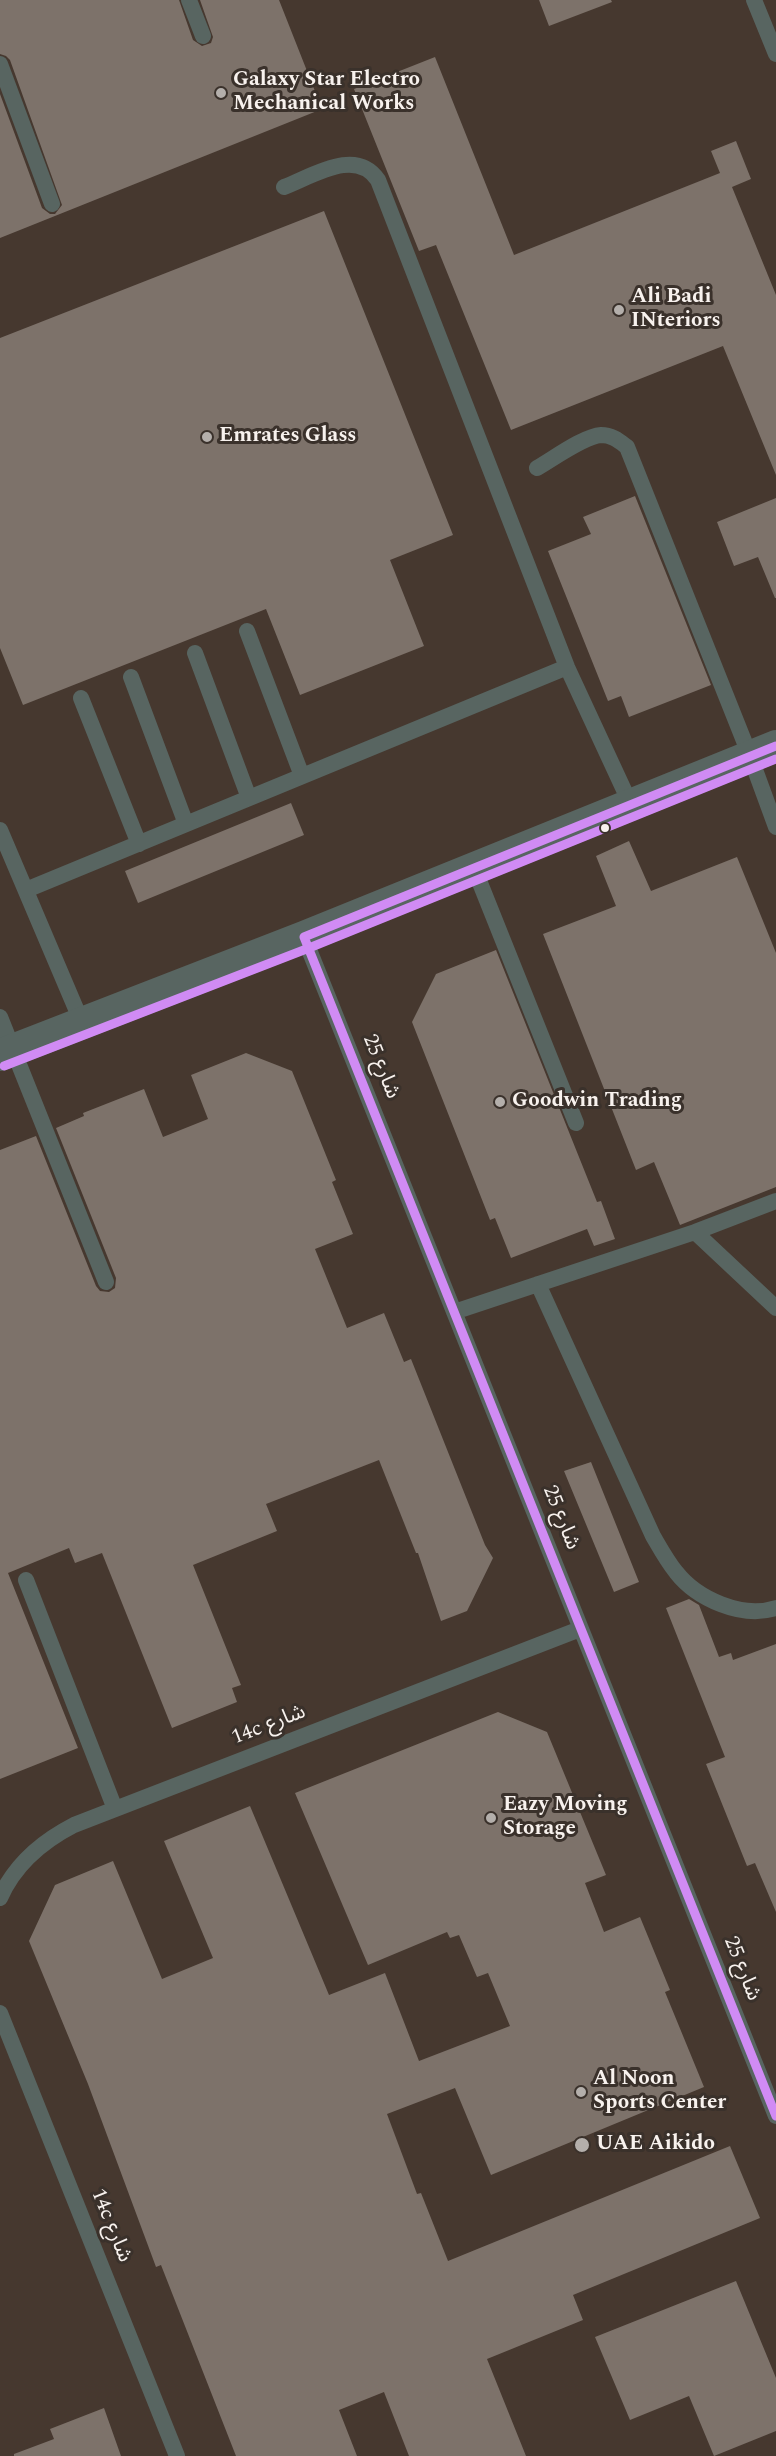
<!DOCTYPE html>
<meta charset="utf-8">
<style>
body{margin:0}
canvas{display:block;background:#36322e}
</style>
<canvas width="776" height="2456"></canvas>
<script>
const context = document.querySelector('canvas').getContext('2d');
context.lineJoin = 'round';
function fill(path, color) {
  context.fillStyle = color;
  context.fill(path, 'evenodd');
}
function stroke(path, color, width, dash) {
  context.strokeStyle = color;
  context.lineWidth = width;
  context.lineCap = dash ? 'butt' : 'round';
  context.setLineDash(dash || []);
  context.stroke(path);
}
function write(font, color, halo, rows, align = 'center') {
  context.font = font + ' Spectral,"Noto Sans Arabic",serif';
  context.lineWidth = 6;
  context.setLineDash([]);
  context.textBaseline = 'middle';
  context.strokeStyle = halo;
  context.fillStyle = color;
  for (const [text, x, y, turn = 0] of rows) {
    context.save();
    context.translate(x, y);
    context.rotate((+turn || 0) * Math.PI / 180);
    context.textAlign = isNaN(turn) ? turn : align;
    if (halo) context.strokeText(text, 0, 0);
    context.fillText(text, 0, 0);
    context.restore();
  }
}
fill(new Path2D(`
 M 0,0 L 776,0 L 776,2456 L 0,2456 Z`), '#46382f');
fill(new Path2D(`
 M 0,0 L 179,0 L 193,40 L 202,46 L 211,43 L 213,37 L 200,0 L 279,0 L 322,109 L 0,238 L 0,94 L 42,208 L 50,214 L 55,214 L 62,205 L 10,60 L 6,56 L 0,54 Z
 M 539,0 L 611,0 L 612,2 L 549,26 Z
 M 435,57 L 514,255 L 720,173 L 711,151 L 736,141 L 751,179 L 732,187 L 776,295 L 776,475 L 723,346 L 511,430 L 436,245 L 419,251 L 354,89 Z
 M 324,211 L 453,535 L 390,560 L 424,646 L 300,695 L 266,609 L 23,705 L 0,648 L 0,338 Z
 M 635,496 L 711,685 L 629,717 L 621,696 L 608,701 L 548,551 L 591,534 L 583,517 Z
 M 776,498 L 776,598 L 775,598 L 758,557 L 734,566 L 717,522 Z
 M 291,803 L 304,835 L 138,903 L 125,871 Z
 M 629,841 L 651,891 L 737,857 L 776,953 L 776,1187 L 680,1225 L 654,1162 L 636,1170 L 543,934 L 616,906 L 596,856 Z
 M 496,950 L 597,1202 L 601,1201 L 615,1239 L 594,1246 L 587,1229 L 511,1258 L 495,1218 L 490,1220 L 412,1022 L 436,974 Z
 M 246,1053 L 292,1071 L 336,1180 L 332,1182 L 353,1234 L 315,1249 L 347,1328 L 384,1313 L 404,1362 L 411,1359 L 485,1545 L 493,1558 L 467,1611 L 441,1621 L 418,1553 L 416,1553 L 379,1460 L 266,1504 L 277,1531 L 193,1565 L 241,1685 L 232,1688 L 237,1702 L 172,1728 L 102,1553 L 75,1563 L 69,1548 L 8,1573 L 78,1748 L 0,1779 L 0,1150 L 36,1136 L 96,1286 L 100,1291 L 109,1292 L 115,1288 L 116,1278 L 56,1128 L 84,1116 L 83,1113 L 144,1089 L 163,1137 L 208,1119 L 191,1075 Z
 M 591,1462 L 639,1582 L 614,1592 L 564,1471 Z
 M 689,1599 L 699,1605 L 719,1657 L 731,1653 L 733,1660 L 776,1644 L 776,1912 L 755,1863 L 747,1866 L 706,1764 L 725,1757 L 666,1608 Z
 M 498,1712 L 547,1732 L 606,1875 L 585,1883 L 604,1932 L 640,1917 L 670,1990 L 665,1992 L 704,2087 L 491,2175 L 455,2088 L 387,2114 L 417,2194 L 421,2193 L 448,2261 L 730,2146 L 760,2218 L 573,2295 L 583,2320 L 487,2359 L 526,2456 L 409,2456 L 384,2392 L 339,2410 L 357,2456 L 236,2456 L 161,2265 L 156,2267 L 88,2084 L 29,1941 L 55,1885 L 113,1861 L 162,1979 L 213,1958 L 164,1841 L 250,1806 L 329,1995 L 385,1973 L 419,2061 L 510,2026 L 488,1973 L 477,1977 L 459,1935 L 450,1938 L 447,1932 L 368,1965 L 295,1793 Z
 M 736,2281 L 776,2378 L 776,2431 L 714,2456 L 689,2396 L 630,2420 L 595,2337 Z
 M 104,2408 L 121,2456 L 14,2456 L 14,2454 L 54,2439 L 50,2429 Z`), '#7d726a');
stroke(new Path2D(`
 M 189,0 L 203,36
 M 754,0 L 776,54
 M 0,64 L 52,204
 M 284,187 C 313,176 356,147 378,180 L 567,667 L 630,803
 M 537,468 C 553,459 584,436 601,435 C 612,435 619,441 627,447 L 750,756 L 776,827
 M 247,631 L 302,776
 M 195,653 L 249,798
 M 131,677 L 186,824
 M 81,698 L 139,844
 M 0,830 L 82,1023
 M 474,868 L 576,1123
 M 26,890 L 567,667
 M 304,937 L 776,2116
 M 0,1017 L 106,1282
 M 695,1232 L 776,1308
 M 538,1284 L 653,1536 C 660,1548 667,1561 676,1572 C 697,1599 742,1619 776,1608
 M 454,1312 L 695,1232 L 776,1201
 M 26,1580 L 115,1809
 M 0,1898 C 15,1864 41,1842 74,1825 L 580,1629
 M 0,2013 L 177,2456`), '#586561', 16);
stroke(new Path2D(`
 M 0,1055 L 304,937 L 776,746`), '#586561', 32);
stroke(new Path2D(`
 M 776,746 L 304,937 L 776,2116`), '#d08bf4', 9);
stroke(new Path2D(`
 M 4,1066 L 309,948 L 776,759`), '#d08bf4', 9);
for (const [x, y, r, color] of [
 [221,93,6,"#b4afab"],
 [619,310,6,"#b4afab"],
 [207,437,6,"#b4afab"],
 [605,828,5,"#f8f2ee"],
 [500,1102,6,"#b4afab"],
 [491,1818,6,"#b4afab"],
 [581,2092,6,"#b4afab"],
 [582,2145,8,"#b4afab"]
]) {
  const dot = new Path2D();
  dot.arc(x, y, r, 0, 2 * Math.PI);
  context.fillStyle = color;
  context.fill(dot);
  stroke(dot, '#3a312b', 2);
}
write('bold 21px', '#f8f2ee', '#3a312b', [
 ["Galaxy Star Electro",233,81],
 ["Mechanical Works",233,105],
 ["Ali Badi",631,298],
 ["INteriors",631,322],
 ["Emrates Glass",219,437],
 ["Goodwin Trading",512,1102],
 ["Eazy Moving",503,1806],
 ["Storage",503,1830],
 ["Al Noon",593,2080],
 ["Sports Center",593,2104],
 ["UAE Aikido",596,2145]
], 'left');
write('21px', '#f8f2ee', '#3a312b', [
 ["شارع 25",380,1067,68],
 ["شارع 25",560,1518,68],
 ["14c شارع",269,1726,-21],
 ["شارع 25",741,1969,68],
 ["14c شارع",110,2226,68]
]);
</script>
